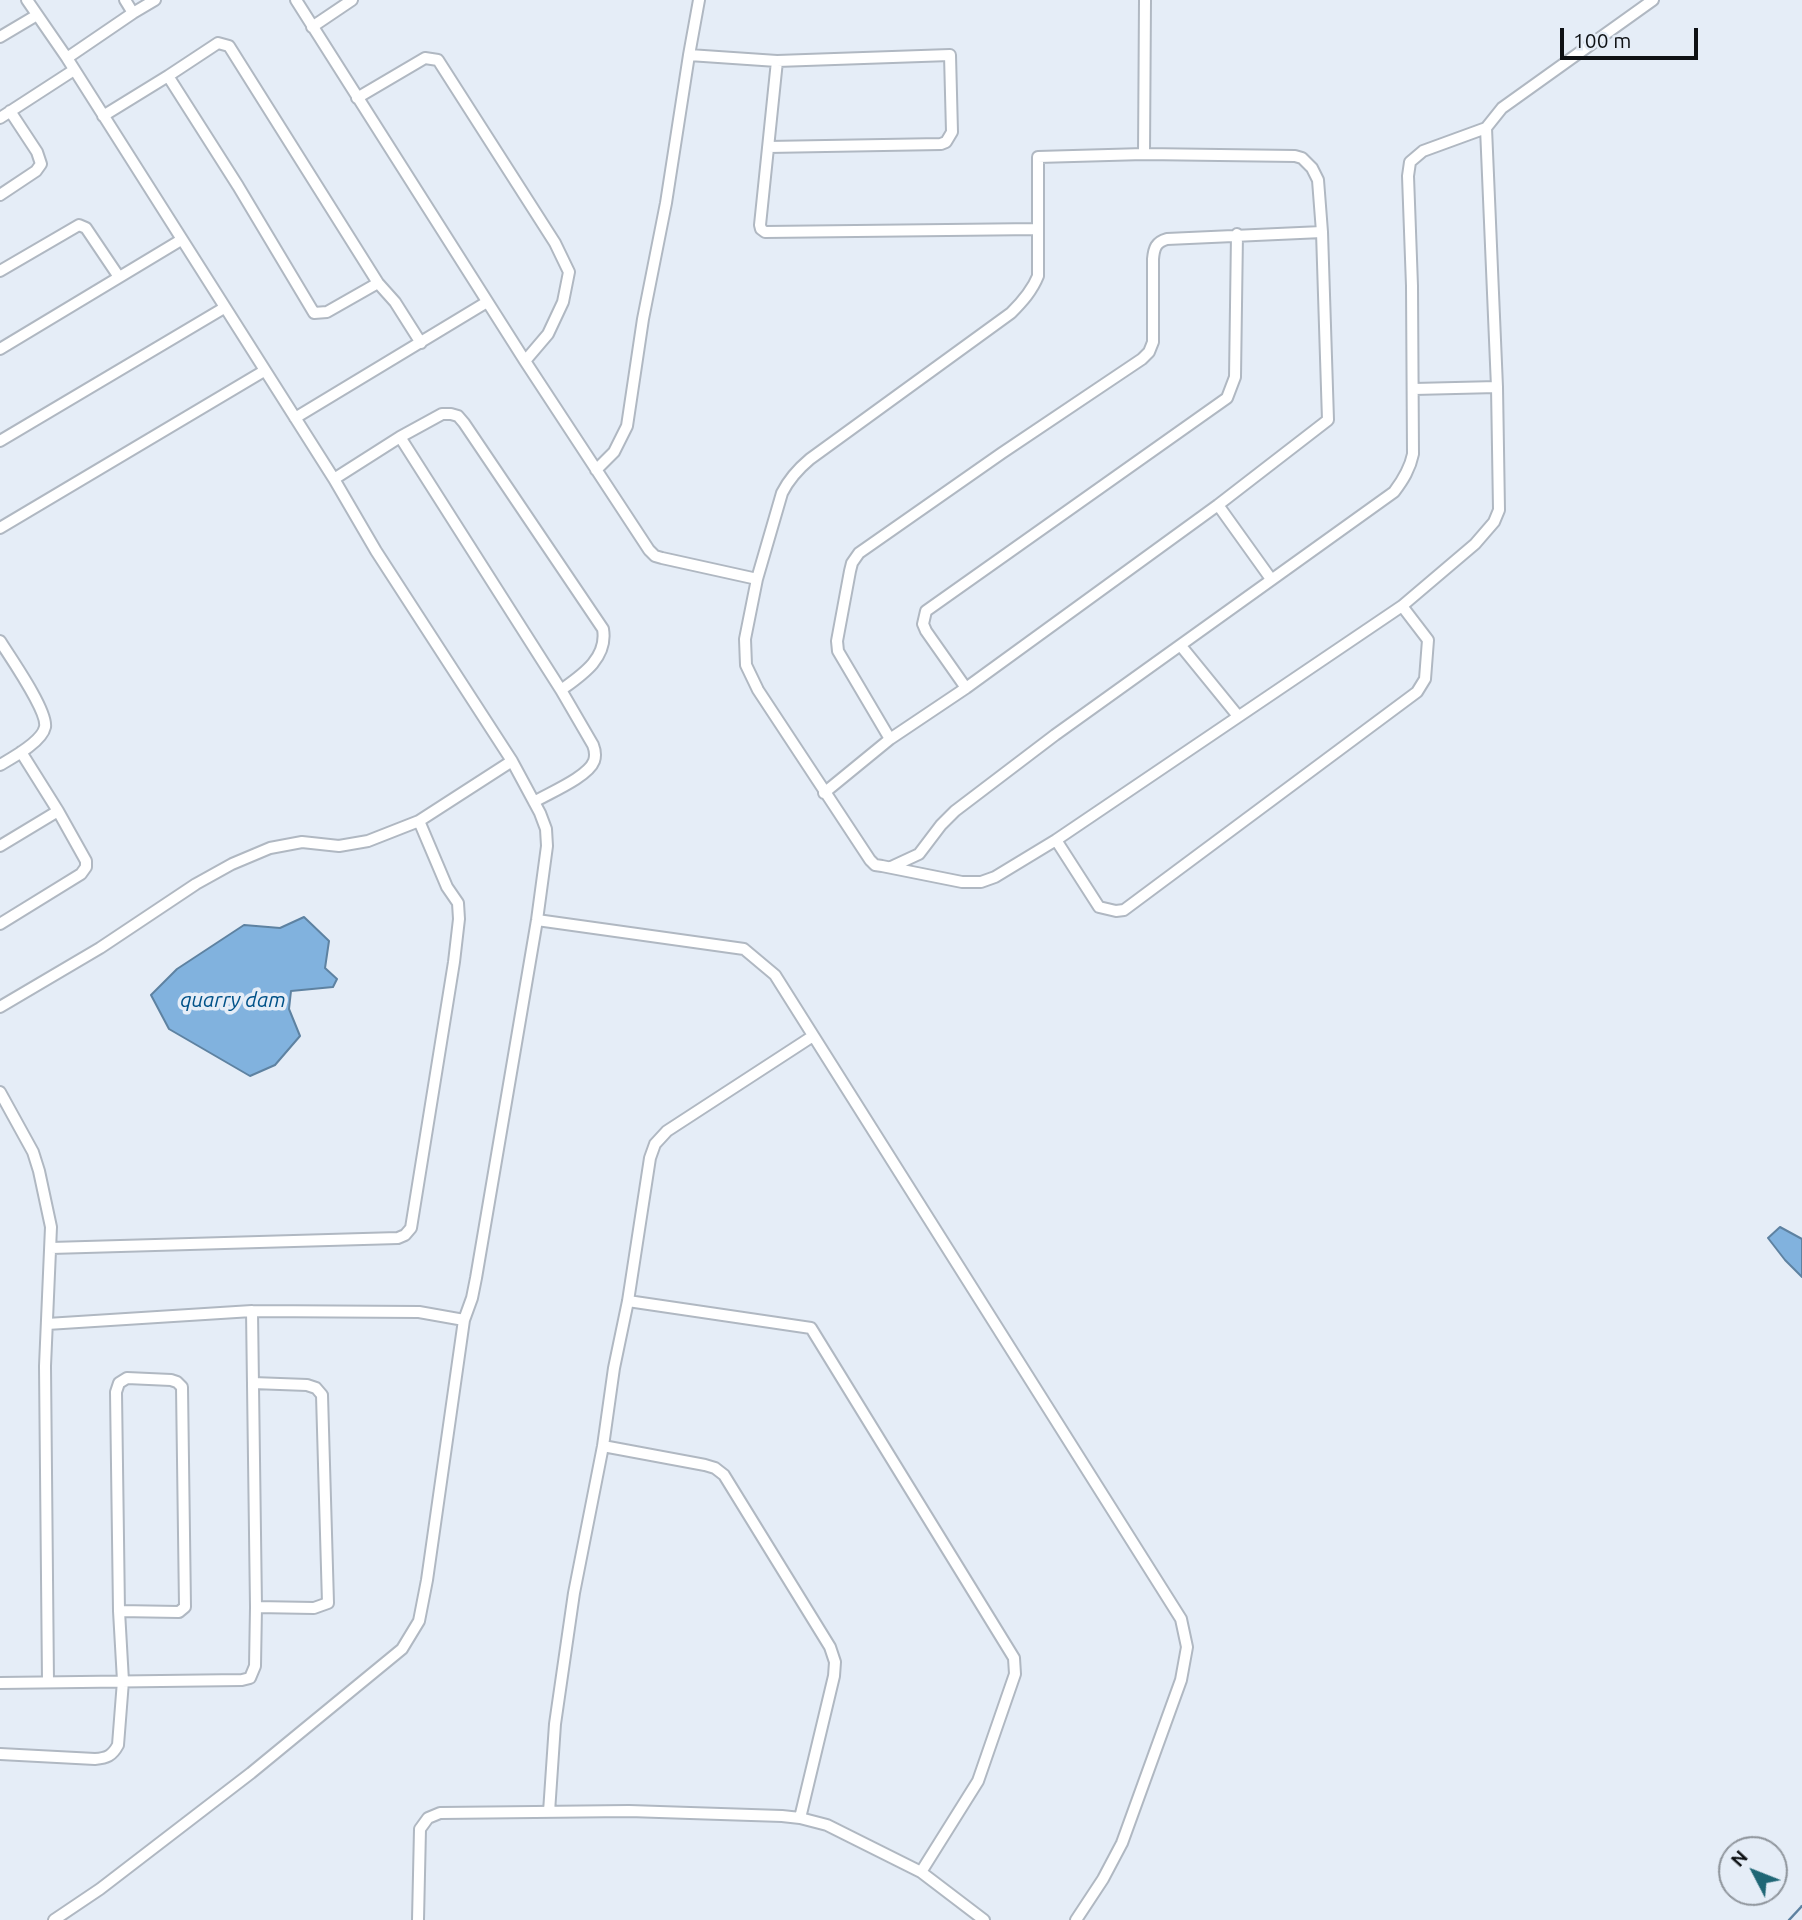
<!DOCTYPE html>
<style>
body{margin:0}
#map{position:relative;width:1802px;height:1920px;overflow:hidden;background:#e5edf7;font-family:Ubuntu,sans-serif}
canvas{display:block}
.north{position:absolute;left:1718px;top:1836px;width:70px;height:70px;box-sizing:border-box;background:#e5edf7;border:2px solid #8f959c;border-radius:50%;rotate:312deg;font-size:19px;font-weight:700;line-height:28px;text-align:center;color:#0e1114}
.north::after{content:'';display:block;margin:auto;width:24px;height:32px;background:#1f6675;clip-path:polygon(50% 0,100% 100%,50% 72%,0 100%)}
.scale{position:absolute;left:1560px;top:28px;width:138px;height:32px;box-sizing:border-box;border:4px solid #0e1114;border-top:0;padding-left:9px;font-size:21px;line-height:24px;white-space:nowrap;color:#0e1114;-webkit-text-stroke:5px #e5edf7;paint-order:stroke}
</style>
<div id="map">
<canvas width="1802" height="1920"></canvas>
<div class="north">N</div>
<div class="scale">100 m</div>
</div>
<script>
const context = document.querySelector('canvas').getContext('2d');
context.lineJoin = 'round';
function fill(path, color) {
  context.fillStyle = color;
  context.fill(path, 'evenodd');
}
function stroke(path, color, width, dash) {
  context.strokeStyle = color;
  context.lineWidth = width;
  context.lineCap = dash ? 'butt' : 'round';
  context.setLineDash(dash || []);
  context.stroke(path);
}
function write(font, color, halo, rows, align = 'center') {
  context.font = font + ' Ubuntu,sans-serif';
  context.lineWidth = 7;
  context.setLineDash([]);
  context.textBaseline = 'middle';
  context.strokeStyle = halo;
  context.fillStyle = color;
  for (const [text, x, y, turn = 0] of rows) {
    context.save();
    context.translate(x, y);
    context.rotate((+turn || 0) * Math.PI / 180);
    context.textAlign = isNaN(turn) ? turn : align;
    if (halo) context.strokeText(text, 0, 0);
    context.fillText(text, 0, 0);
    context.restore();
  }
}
const water = new Path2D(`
 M 304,917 L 329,941 L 325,968 L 337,979 L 333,987 L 291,991 L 289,1009 L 300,1036 L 275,1065 L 250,1076 L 169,1029 L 151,995 L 177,969 L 244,925 L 280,928 Z
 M 1780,1227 L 1802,1239 L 1802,1277 L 1785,1260 L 1768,1238 Z`);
fill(water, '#81b2de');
stroke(water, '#5e82a1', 2);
stroke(new Path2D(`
 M 1789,1920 L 1802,1906`), '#5e82a1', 2.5);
const minor = new Path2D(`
 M 27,0 L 67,58 L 334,479 L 376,551 L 512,761 L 540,813 L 546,829 L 547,846 L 537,920 L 476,1278 L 472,1298 L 464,1320 L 427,1580 L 419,1621 L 402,1649 L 251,1773 L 100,1889 L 54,1920
 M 125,0 L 133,13
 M 296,0 L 525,361 L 649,550 L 655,556 L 662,558 L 757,579
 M 312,27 L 352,0
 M 0,37 L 37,15
 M 689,55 L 777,61 L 950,55 L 952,132 L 946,142 L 941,144 L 768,147
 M 67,58 L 133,13 L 155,0
 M 777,61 L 760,225 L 761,229 L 765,232 L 1038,229
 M 168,76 L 238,186 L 314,313 L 327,312 L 378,283
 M 357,98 L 425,58 L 438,60 L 555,243 L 569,272 L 563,302 L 548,334 L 525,361
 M 103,116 L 168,76 L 218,43 L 229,46 L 378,283 L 395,302 L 421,343
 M 0,118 L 74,70
 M 1144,154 L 1145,0
 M 0,195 L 36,171 L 41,164 L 37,152 L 10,111
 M 0,271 L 79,225 L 86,228 L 119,277
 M 0,349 L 181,240
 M 1414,389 L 1497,387
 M 295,418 L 487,302
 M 400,437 L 561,690
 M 0,441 L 224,308
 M 596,470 L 614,452 L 627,426 L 643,319 L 666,203 L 689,55 L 699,0
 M 334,479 L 400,437 L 442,414 L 451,414 L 458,416 L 464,423 L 603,629 C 608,658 582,675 561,690 L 593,745 C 595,750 596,755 594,761 C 588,777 549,793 534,802
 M 1218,505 L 1271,579
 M 0,528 L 264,371
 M 0,641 C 10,657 48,711 45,727 C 42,742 12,758 0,765
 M 1181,646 L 1238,716
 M 966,688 L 926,631 L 923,624 L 926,611 L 1227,398 L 1235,377 L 1237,234
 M 890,739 L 838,651 L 837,641 L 850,571 L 852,563 L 859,553 L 1002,453 L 1142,359 L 1149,352 L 1153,342 L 1153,259 C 1154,248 1156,242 1167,239 L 1322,232
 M 824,793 L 890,739 L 966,688 L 1218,505 L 1328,420 L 1322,232 L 1318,180 L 1312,168 L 1302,158 L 1295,156 L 1144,154 L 1038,157 L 1038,276 C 1032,291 1022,302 1011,313 L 810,459 C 798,469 789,479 782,493 L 757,579 L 745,639 L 746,665 L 758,690 L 870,860 L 875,865 L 882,866 L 962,882 L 981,882 L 995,877 L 1056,840 L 1402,606 L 1475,544 L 1494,522 L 1499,510 L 1497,387 L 1486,128
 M 1056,840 L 1099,907 L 1116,911 L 1124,910 L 1417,692 L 1425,679 L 1428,640 L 1402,606
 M 0,846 L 58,811
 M 891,867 L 919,854 L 941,825 L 955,811 L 1055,735 L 1394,492 C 1403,480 1410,469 1413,454 L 1412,286 L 1408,176 L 1410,162 L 1423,151 L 1486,128 L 1502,108 L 1653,0
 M 537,920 L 744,949 L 775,975 L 1181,1619 L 1187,1647 L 1181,1680 L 1122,1843 L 1103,1879 L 1076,1920
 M 0,924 L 81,874 L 86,867 L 86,861 L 58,811 L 21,752
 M 0,1007 L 100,948 L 196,884 L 232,864 L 270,848 L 302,842 L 339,846 L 368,841 L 419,821 L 512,761
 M 0,1092 L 33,1152 L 39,1171 L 51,1227 L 45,1366 L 48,1682
 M 51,1248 L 398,1238 L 405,1235 L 411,1228 L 454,962 L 459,919 L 458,903 L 447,887 L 419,821
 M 628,1301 L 811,1328 L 1014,1658 L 1015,1674 L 978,1781 L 921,1872
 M 47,1324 L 252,1311
 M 253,1383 L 307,1385 L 316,1388 L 322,1395 L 328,1603 L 314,1608 L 256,1607
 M 603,1446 L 705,1465 L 715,1468 L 724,1475 L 830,1647 L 835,1662 L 834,1676 L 800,1818
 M 0,1683 L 242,1680 L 250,1678 L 255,1666 L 256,1607 L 252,1311 L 419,1312 L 464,1320
 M 0,1754 L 95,1759 C 107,1758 112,1756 118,1745 L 123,1681 L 119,1611 L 116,1392 L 119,1383 L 127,1378 L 171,1380 L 177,1382 L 182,1387 L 185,1607 L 179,1612 L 119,1611
 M 549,1812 L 555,1724 L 574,1593 L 603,1446 L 614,1368 L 628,1301 L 650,1158 L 655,1144 L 667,1131 L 813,1036
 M 418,1920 L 420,1829 L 428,1818 L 440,1813 L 629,1811 L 782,1816 L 800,1818 L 827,1825 L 921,1872 L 984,1920`);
stroke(minor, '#b0b8c2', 14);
stroke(minor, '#fff', 10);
write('italic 21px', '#005288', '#e5edf7', [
 ["quarry dam",233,1000]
]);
</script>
